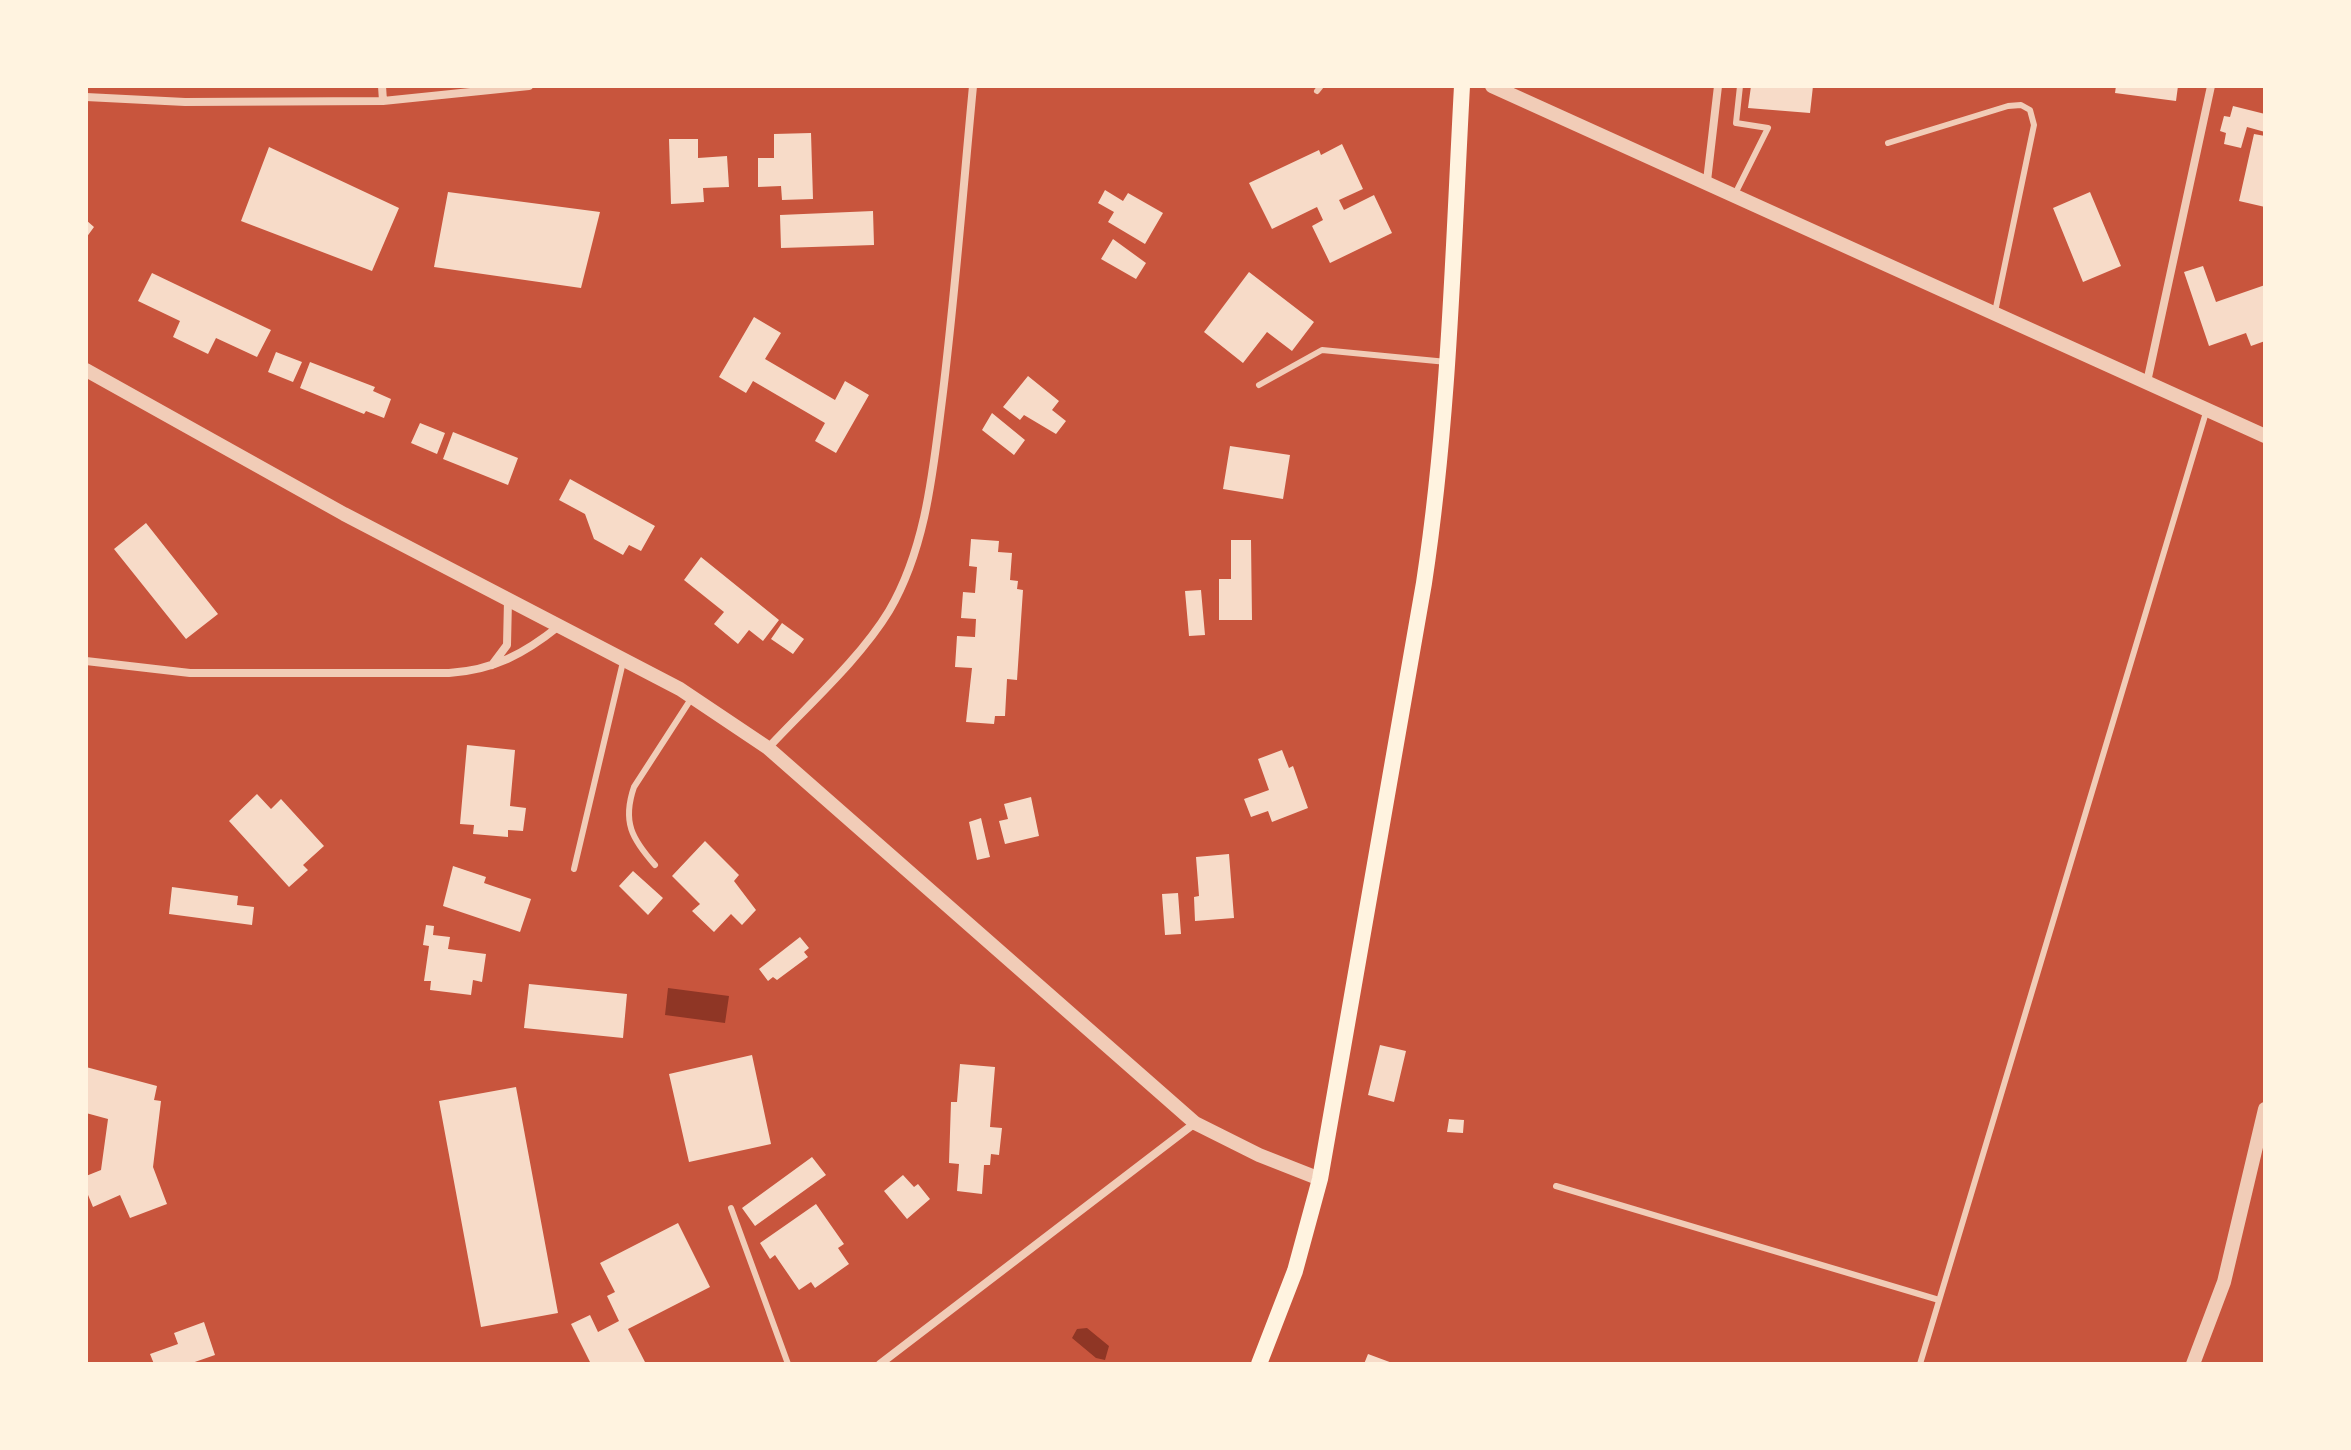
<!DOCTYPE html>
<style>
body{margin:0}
#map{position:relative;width:2351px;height:1450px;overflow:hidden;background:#c8553d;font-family:"PT Serif",serif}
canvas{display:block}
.frame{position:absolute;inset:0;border:88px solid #fff3e0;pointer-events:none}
</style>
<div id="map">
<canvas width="2351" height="1450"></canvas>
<div class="frame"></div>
</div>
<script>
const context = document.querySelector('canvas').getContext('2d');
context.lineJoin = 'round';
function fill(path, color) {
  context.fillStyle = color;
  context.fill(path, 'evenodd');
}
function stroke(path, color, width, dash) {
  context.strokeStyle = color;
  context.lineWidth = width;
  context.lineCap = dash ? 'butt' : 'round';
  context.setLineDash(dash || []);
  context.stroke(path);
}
fill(new Path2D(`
 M 668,988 L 729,996 L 725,1023 L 665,1015 Z
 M 1087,1328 L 1109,1346 L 1105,1360 L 1096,1358 L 1072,1338 L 1077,1329 Z`), '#8f3625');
fill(new Path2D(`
 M 1751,86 L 1813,86 L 1810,113 L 1748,108 Z
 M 2116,86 L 2178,86 L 2176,101 L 2115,93 Z
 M 2233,106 L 2265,114 L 2265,132 L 2247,127 L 2241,148 L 2224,144 L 2226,133 L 2220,131 L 2224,116 L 2230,117 Z
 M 811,133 L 813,199 L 782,200 L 781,186 L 758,187 L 758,158 L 774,158 L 774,134 Z
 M 2254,134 L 2265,136 L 2265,207 L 2239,201 Z
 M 669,139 L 698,139 L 698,158 L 727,156 L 729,187 L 703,188 L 704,202 L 671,204 Z
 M 1342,144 L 1363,189 L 1339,200 L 1344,210 L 1374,195 L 1392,233 L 1330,263 L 1312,226 L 1323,220 L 1317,207 L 1272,229 L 1249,183 L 1319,150 L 1321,155 Z
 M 269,147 L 399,208 L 372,271 L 241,221 Z
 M 1105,190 L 1123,201 L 1128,193 L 1163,213 L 1145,244 L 1108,222 L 1114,212 L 1098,203 Z
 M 448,192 L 600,212 L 581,288 L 434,267 Z
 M 2090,192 L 2121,266 L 2083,282 L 2053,208 Z
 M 873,211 L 874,245 L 781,248 L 780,215 Z
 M 86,220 L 94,227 L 86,238 Z
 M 1113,239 L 1146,263 L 1136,279 L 1101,259 Z
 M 2203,266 L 2216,302 L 2265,285 L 2265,341 L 2251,346 L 2246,333 L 2209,346 L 2184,272 Z
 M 1249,272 L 1314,322 L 1292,351 L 1267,332 L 1243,363 L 1204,332 Z
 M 152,273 L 271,330 L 257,357 L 216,338 L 208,354 L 173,337 L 180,321 L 138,301 Z
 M 754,317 L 781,333 L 765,359 L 835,400 L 845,381 L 869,395 L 836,453 L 815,441 L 825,423 L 753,381 L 746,393 L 719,377 Z
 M 276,352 L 302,362 L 293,382 L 268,372 Z
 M 310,362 L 375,387 L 373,391 L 391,399 L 384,418 L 366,411 L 364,414 L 300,388 Z
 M 1028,376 L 1059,401 L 1052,410 L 1066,421 L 1056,434 L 1024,415 L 1020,420 L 1003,407 Z
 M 992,413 L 1025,440 L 1014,455 L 982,430 Z
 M 420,423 L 445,433 L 437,454 L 411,443 Z
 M 453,432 L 518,458 L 508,485 L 443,459 Z
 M 1230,446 L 1290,455 L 1283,499 L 1223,489 Z
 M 570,479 L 655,526 L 641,551 L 629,545 L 623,555 L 594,539 L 585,514 L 559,500 Z
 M 146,523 L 218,614 L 186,639 L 114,549 Z
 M 971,539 L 999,541 L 998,552 L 1012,553 L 1010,580 L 1018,581 L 1017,589 L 1023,590 L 1017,680 L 1007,679 L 1005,716 L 995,716 L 994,724 L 966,722 L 972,668 L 955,667 L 957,636 L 975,637 L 976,619 L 961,618 L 963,592 L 975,593 L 977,567 L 969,566 Z
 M 1231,540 L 1251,540 L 1252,620 L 1219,620 L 1219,579 L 1231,579 Z
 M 701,557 L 779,620 L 763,641 L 749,630 L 738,644 L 714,624 L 724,612 L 684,580 Z
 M 1201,590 L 1205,635 L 1189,636 L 1185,591 Z
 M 782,623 L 804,639 L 793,654 L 771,639 Z
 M 467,745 L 515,750 L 510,806 L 526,808 L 523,831 L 508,830 L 508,837 L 473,834 L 474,825 L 460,824 Z
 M 1282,750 L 1289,768 L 1293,766 L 1308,808 L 1272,822 L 1268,811 L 1251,817 L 1244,799 L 1269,790 L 1258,759 Z
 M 257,794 L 271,809 L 281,799 L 324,846 L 303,865 L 308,870 L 289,887 L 229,821 Z
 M 1031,797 L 1039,836 L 1005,844 L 999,821 L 1008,819 L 1004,804 Z
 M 981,818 L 990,857 L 977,860 L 969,822 Z
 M 705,841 L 739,875 L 734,881 L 756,910 L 742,925 L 731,914 L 714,932 L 692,911 L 700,904 L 672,876 Z
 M 1229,854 L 1234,918 L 1195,921 L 1194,897 L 1199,896 L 1196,857 Z
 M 453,866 L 486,877 L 484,883 L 531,899 L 520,932 L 443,906 Z
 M 633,871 L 663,898 L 648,915 L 619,886 Z
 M 172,887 L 238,896 L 237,905 L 254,907 L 252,925 L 169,914 Z
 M 1178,893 L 1181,934 L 1165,935 L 1162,894 Z
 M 426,925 L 434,926 L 433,935 L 450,937 L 448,949 L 486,954 L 482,982 L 473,980 L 471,995 L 430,990 L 431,981 L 424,981 L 429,946 L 423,945 Z
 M 800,937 L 809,948 L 804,952 L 808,957 L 777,980 L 773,977 L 768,981 L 759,969 Z
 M 529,984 L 627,994 L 623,1038 L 524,1028 Z
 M 1380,1045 L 1406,1051 L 1394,1102 L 1368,1095 Z
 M 752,1055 L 771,1144 L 689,1162 L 669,1074 Z
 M 960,1064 L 995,1067 L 990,1127 L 1002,1128 L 999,1155 L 991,1154 L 990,1165 L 984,1165 L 982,1194 L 957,1191 L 959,1164 L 949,1163 L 951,1102 L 957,1102 Z
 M 86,1067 L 157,1086 L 154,1100 L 161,1101 L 153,1167 L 167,1204 L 130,1218 L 120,1195 L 93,1207 L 86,1190 L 86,1176 L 101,1170 L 108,1119 L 86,1113 Z
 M 516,1087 L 558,1313 L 481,1327 L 439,1101 Z
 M 1449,1119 L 1464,1120 L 1463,1133 L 1447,1132 Z
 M 812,1157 L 826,1175 L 755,1226 L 742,1208 Z
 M 903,1175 L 914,1187 L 918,1184 L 930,1199 L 907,1219 L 884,1191 Z
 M 816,1204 L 844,1244 L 838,1248 L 849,1264 L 815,1288 L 811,1282 L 799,1290 L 775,1255 L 770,1259 L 760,1243 Z
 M 678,1223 L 710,1287 L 628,1329 L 646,1364 L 591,1364 L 571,1324 L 590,1315 L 598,1332 L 619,1321 L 607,1296 L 615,1292 L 600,1263 Z
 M 204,1322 L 215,1355 L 189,1364 L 154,1364 L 150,1354 L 178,1344 L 174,1333 Z
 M 1368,1354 L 1395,1364 L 1364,1364 Z`), '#f7dbc8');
stroke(new Path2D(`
 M 1317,91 L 1321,86
 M 1888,143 L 2008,106 L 2021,105 L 2030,110 L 2034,125 L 1995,312
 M 1735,194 L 1768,128 L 1736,123 L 1740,86
 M 1259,385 L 1322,350 L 1447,362
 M 655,865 C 632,839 622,822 634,787 L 691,699
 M 574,869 L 623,662
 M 1556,1186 L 1939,1300
 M 731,1208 L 788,1364
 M 1920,1364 L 2207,409`), '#f1ccb7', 6);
stroke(new Path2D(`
 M 382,86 L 383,101
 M 86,97 L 185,102 L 383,101 L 529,86
 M 1707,181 L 1718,86
 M 2147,382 L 2211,86
 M 86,661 L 190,673 L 449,673 C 494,670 524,654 559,626
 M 492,665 L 507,645 L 508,600
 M 768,748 C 807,706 860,659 889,611 C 926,548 933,471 942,400 C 955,296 963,191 973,86
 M 880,1364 L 1195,1123`), '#f1ccb7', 8);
stroke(new Path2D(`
 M 1492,86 L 2265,436
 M 86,370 L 344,514 L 680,689 L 768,748 L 1195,1123 L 1259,1155 L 1320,1179
 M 2193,1364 L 2224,1282 L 2265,1109`), '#f1ccb7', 14);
stroke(new Path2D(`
 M 1259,1364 L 1295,1271 L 1320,1179 L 1424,583 C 1449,419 1453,252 1462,86`), '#fff3e0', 16);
</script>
